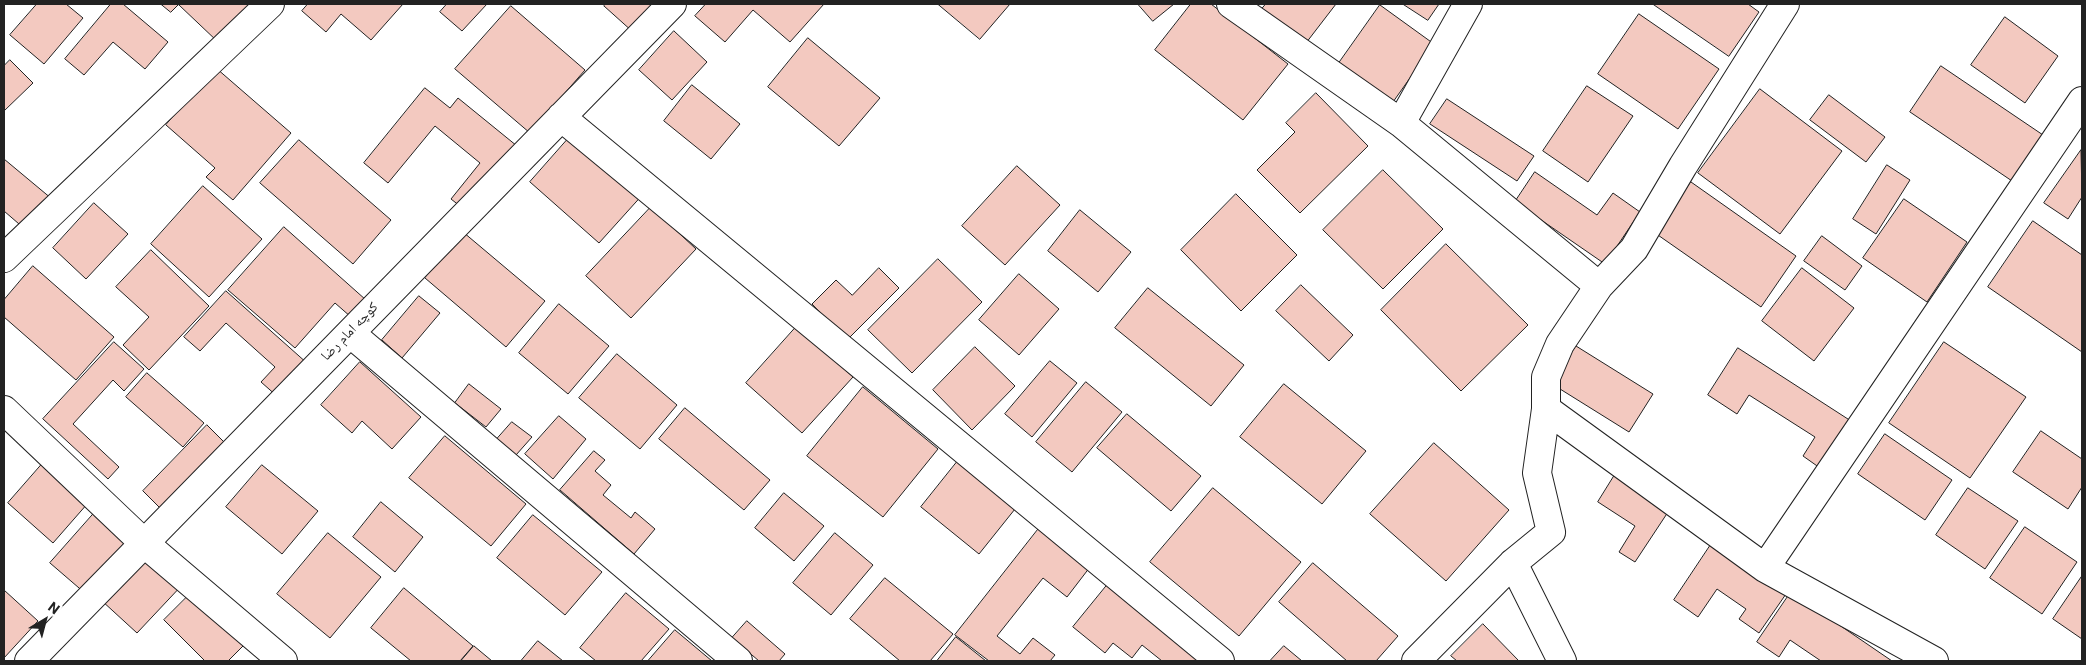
<!DOCTYPE html>
<meta charset="utf-8">
<style>
body{margin:0}
#map{position:relative;width:2086px;height:665px;overflow:hidden;background:#fff;font-family:Roboto,sans-serif}
canvas{display:block}
.frame{position:absolute;inset:0;border:5px solid #222;pointer-events:none}
.north{position:absolute;left:20px;top:595px;width:50px;height:50px;-webkit-text-stroke:4px #fff;paint-order:stroke;rotate:37deg;font-size:14px;font-weight:700;line-height:20px;text-align:center;color:#222}
.north::after{content:'';display:block;margin:auto;width:18px;height:22px;background:#222;clip-path:polygon(50% 0,100% 100%,50% 72%,0 100%)}
</style>
<div id="map">
<canvas width="2086" height="665"></canvas>
<div class="frame"></div>
<div class="north">N</div>
</div>
<script>
const context = document.querySelector('canvas').getContext('2d');
context.lineJoin = 'round';
function fill(path, color) {
  context.fillStyle = color;
  context.fill(path, 'evenodd');
}
function stroke(path, color, width, dash) {
  context.strokeStyle = color;
  context.lineWidth = width;
  context.lineCap = dash ? 'butt' : 'round';
  context.setLineDash(dash || []);
  context.stroke(path);
}
function write(font, color, halo, rows, align = 'center') {
  context.font = font + ' Roboto,"Noto Naskh Arabic",sans-serif';
  context.lineWidth = 4;
  context.setLineDash([]);
  context.textBaseline = 'middle';
  context.strokeStyle = halo;
  context.fillStyle = color;
  for (const [text, x, y, turn = 0] of rows) {
    context.save();
    context.translate(x, y);
    context.rotate((+turn || 0) * Math.PI / 180);
    context.textAlign = isNaN(turn) ? turn : align;
    if (halo) context.strokeText(text, 0, 0);
    context.fillText(text, 0, 0);
    context.restore();
  }
}
const building = new Path2D(`
 M 37,4 L 66,4 L 83,18 L 44,64 L 10,35 Z
 M 111,4 L 123,4 L 168,42 L 145,69 L 113,42 L 84,75 L 65,59 Z
 M 161,4 L 179,4 L 171,12 Z
 M 180,4 L 254,4 L 218,42 L 179,5 Z
 M 308,4 L 403,4 L 371,40 L 341,14 L 326,32 L 302,11 Z
 M 447,4 L 487,4 L 462,31 L 440,12 Z
 M 606,4 L 659,4 L 633,32 L 604,6 Z
 M 706,4 L 824,4 L 790,42 L 753,10 L 725,42 L 695,16 Z
 M 938,4 L 1010,4 L 980,39 Z
 M 1138,4 L 1174,4 L 1153,21 Z
 M 1191,4 L 1211,4 L 1288,64 L 1243,120 L 1155,50 Z
 M 1266,4 L 1336,4 L 1306,43 L 1261,10 Z
 M 1403,4 L 1439,4 L 1428,20 Z
 M 1653,4 L 1748,4 L 1759,12 L 1729,56 Z
 M 1380,5 L 1434,44 L 1393,102 L 1339,63 Z
 M 511,6 L 585,70 L 530,133 L 455,69 Z
 M 1639,14 L 1719,69 L 1678,129 L 1598,74 Z
 M 2005,17 L 2058,56 L 2025,103 L 1971,65 Z
 M 674,31 L 707,62 L 672,100 L 639,70 Z
 M 808,38 L 880,98 L 839,146 L 768,87 Z
 M 10,60 L 33,83 L 4,111 L 4,66 Z
 M 1941,66 L 2046,137 L 2015,183 L 1910,112 Z
 M 216,68 L 291,133 L 233,200 L 206,177 L 215,168 L 166,125 Z
 M 692,85 L 740,124 L 711,159 L 664,121 Z
 M 1587,86 L 1633,116 L 1588,182 L 1543,151 Z
 M 425,88 L 450,108 L 458,98 L 517,146 L 465,210 L 451,199 L 480,163 L 435,126 L 388,183 L 364,163 Z
 M 1760,89 L 1842,151 L 1780,234 L 1698,173 Z
 M 1316,93 L 1368,146 L 1300,213 L 1257,170 L 1295,132 L 1286,123 Z
 M 1829,95 L 1885,137 L 1866,162 L 1810,120 Z
 M 1447,99 L 1534,156 L 1517,181 L 1430,124 Z
 M 575,131 L 645,192 L 599,243 L 530,182 Z
 M 299,140 L 391,220 L 353,264 L 260,183 Z
 M 2081,150 L 2082,197 L 2068,219 L 2044,203 Z
 M 4,159 L 52,199 L 26,230 L 4,211 Z
 M 1887,165 L 1910,180 L 1876,234 L 1853,219 Z
 M 1017,166 L 1060,205 L 1005,265 L 962,226 Z
 M 1383,170 L 1443,229 L 1383,289 L 1323,230 Z
 M 1535,172 L 1597,215 L 1613,193 L 1640,212 L 1605,264 L 1515,202 Z
 M 1691,182 L 1796,256 L 1761,307 L 1655,233 Z
 M 203,186 L 262,239 L 209,297 L 151,244 Z
 M 1236,194 L 1297,255 L 1241,311 L 1181,250 Z
 M 1904,199 L 1967,242 L 1927,302 L 1863,258 Z
 M 94,203 L 128,234 L 86,279 L 53,248 Z
 M 651,207 L 696,249 L 631,318 L 586,276 Z
 M 1080,210 L 1131,252 L 1098,292 L 1048,251 Z
 M 2033,221 L 2082,255 L 2082,352 L 1988,287 Z
 M 284,227 L 366,300 L 351,317 L 335,303 L 295,348 L 228,290 Z
 M 463,232 L 545,301 L 506,347 L 425,278 Z
 M 1822,236 L 1862,266 L 1845,290 L 1804,261 Z
 M 1446,244 L 1528,325 L 1461,391 L 1381,310 Z
 M 151,250 L 209,306 L 149,370 L 123,345 L 149,317 L 116,287 Z
 M 938,259 L 982,302 L 912,373 L 868,330 Z
 M 33,266 L 114,337 L 76,380 L 4,317 L 4,300 Z
 M 879,268 L 899,288 L 847,340 L 812,304 L 836,280 L 852,295 Z
 M 1802,268 L 1854,308 L 1814,361 L 1762,321 Z
 M 1019,274 L 1059,309 L 1019,355 L 979,320 Z
 M 1301,285 L 1353,335 L 1329,361 L 1276,311 Z
 M 1148,288 L 1244,365 L 1211,406 L 1115,328 Z
 M 226,291 L 308,364 L 278,397 L 261,382 L 275,367 L 226,323 L 200,351 L 184,337 Z
 M 419,296 L 440,313 L 402,358 L 382,340 Z
 M 559,304 L 609,346 L 568,394 L 519,353 Z
 M 797,326 L 853,377 L 802,433 L 746,383 Z
 M 114,342 L 144,369 L 124,391 L 113,380 L 73,424 L 119,467 L 108,479 L 43,419 Z
 M 1944,342 L 2026,397 L 1970,478 L 1889,423 Z
 M 1576,346 L 1653,394 L 1629,432 L 1552,384 Z
 M 975,347 L 1015,386 L 972,430 L 933,390 Z
 M 1738,348 L 1851,421 L 1820,468 L 1803,456 L 1815,437 L 1749,395 L 1737,414 L 1708,395 Z
 M 617,354 L 677,405 L 640,449 L 579,398 Z
 M 1050,361 L 1077,383 L 1032,437 L 1005,414 Z
 M 360,362 L 421,417 L 392,449 L 362,421 L 352,433 L 321,405 Z
 M 147,373 L 204,423 L 183,447 L 126,397 Z
 M 1086,382 L 1122,412 L 1072,472 L 1036,442 Z
 M 469,384 L 501,409 L 486,427 L 455,403 Z
 M 1284,384 L 1366,451 L 1322,504 L 1240,437 Z
 M 863,387 L 938,449 L 883,517 L 807,456 Z
 M 685,408 L 770,480 L 744,510 L 659,439 Z
 M 1127,414 L 1201,476 L 1171,511 L 1097,448 Z
 M 559,416 L 586,439 L 553,479 L 525,454 Z
 M 512,422 L 532,437 L 516,455 L 497,439 Z
 M 207,425 L 228,446 L 164,512 L 143,491 Z
 M 2041,431 L 2082,459 L 2082,487 L 2068,509 L 2013,472 Z
 M 1885,434 L 1952,480 L 1925,520 L 1858,474 Z
 M 445,436 L 526,504 L 491,546 L 409,478 Z
 M 1434,443 L 1509,510 L 1446,581 L 1370,514 Z
 M 594,451 L 605,460 L 595,471 L 611,485 L 603,495 L 631,518 L 635,512 L 655,529 L 634,554 L 560,490 Z
 M 957,462 L 1015,509 L 979,554 L 921,507 Z
 M 43,463 L 88,503 L 53,543 L 8,503 Z
 M 262,465 L 318,511 L 282,554 L 226,507 Z
 M 1616,473 L 1670,509 L 1635,562 L 1619,552 L 1635,526 L 1598,502 Z
 M 1213,488 L 1301,562 L 1239,636 L 1150,562 Z
 M 1968,488 L 2018,521 L 1985,569 L 1936,535 Z
 M 784,493 L 824,526 L 794,561 L 755,528 Z
 M 381,502 L 423,537 L 395,572 L 353,537 Z
 M 96,511 L 131,542 L 86,594 L 50,563 Z
 M 533,515 L 602,572 L 565,615 L 497,558 Z
 M 1040,527 L 1090,567 L 1067,597 L 1043,578 L 997,636 L 1020,654 L 1033,638 L 1055,655 L 1050,661 L 989,661 L 955,635 Z
 M 2025,527 L 2077,562 L 2042,614 L 1990,578 Z
 M 328,533 L 381,577 L 330,638 L 277,594 Z
 M 835,533 L 873,565 L 831,615 L 793,583 Z
 M 1712,543 L 1786,594 L 1759,633 L 1739,619 L 1746,609 L 1717,589 L 1698,617 L 1674,600 Z
 M 149,550 L 184,583 L 137,633 L 101,600 Z
 M 1313,563 L 1398,636 L 1376,661 L 1347,661 L 1279,602 Z
 M 2082,576 L 2082,639 L 2053,619 Z
 M 885,578 L 953,634 L 930,661 L 900,661 L 850,619 Z
 M 1108,584 L 1205,661 L 1162,661 L 1142,645 L 1132,658 L 1113,643 L 1105,653 L 1073,627 Z
 M 404,588 L 473,646 L 460,661 L 411,661 L 371,628 Z
 M 4,590 L 38,621 L 4,658 Z
 M 192,592 L 244,645 L 228,661 L 205,661 L 164,620 Z
 M 1791,592 L 1892,661 L 1821,661 L 1790,640 L 1779,657 L 1757,642 Z
 M 626,593 L 669,629 L 641,661 L 596,661 L 580,648 Z
 M 747,621 L 785,654 L 779,661 L 759,661 L 732,638 Z
 M 1483,624 L 1519,661 L 1457,661 L 1451,656 Z
 M 675,630 L 712,661 L 648,661 Z
 M 956,637 L 986,661 L 937,661 Z
 M 538,641 L 563,661 L 521,661 Z
 M 474,646 L 492,661 L 461,661 Z
 M 1284,646 L 1302,661 L 1270,661 Z`);
fill(building, '#f3c9c0');
stroke(building, '#222', 1);
const minor = new Path2D(`
 M 1231,4 L 1401,123 L 1599,286
 M 561,117 L 1220,661
 M 1401,123 L 1468,4
 M 4,258 L 270,4
 M 350,333 L 738,661
 M 1546,409 L 1765,568 L 1934,661
 M 4,410 L 144,543 L 283,661
 M 1513,563 L 1562,661
 M 1765,568 L 2082,101
 M 29,661 L 672,4
 M 1416,661 L 1513,563 L 1551,532 L 1537,473 L 1546,409 L 1546,377 L 1560,344 L 1599,286 L 1634,249 L 1683,166 L 1785,4`);
stroke(minor, '#222', 30);
stroke(minor, '#fff', 28);
write('14px', '#222', '#fff', [
 ["کوچه امام رضا",350,332,-46]
]);
</script>
